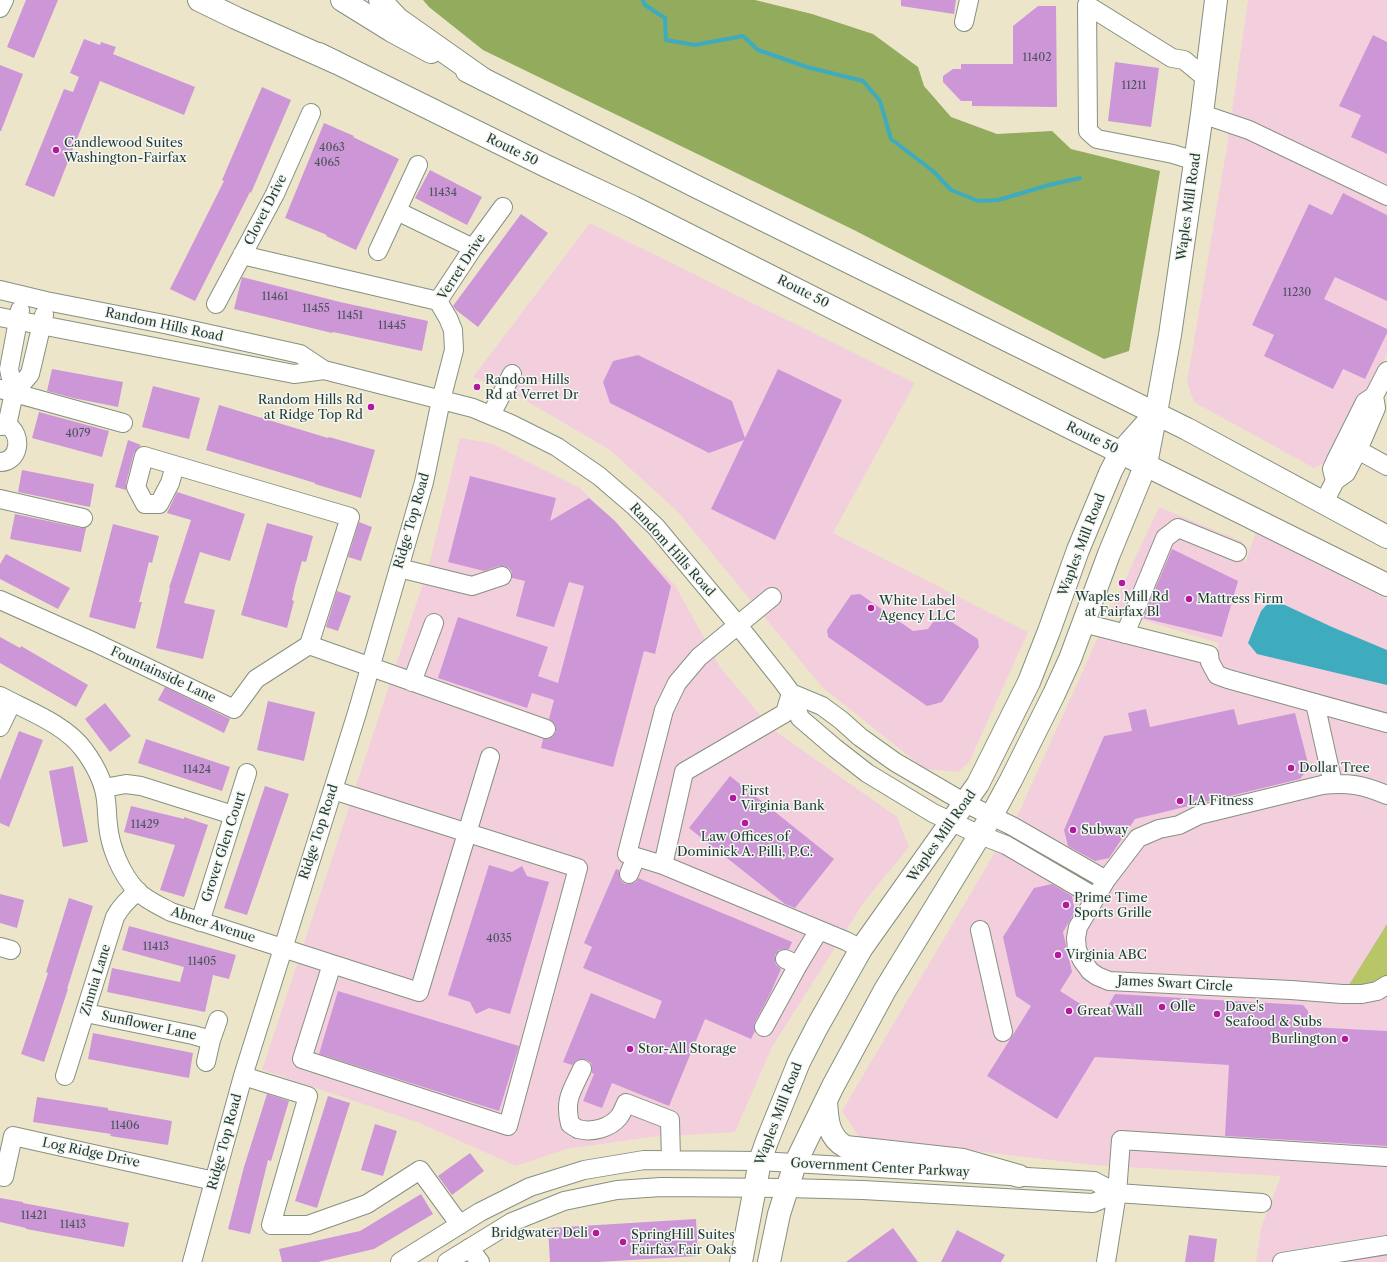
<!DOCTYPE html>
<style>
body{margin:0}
canvas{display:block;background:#ece5ca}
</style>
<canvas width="1387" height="1262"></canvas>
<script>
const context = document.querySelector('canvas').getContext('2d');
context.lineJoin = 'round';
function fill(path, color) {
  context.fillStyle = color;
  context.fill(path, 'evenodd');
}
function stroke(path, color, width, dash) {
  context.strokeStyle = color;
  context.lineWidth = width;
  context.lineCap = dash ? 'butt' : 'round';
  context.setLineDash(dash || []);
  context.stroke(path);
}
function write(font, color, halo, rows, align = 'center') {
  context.font = font + ' "Libre Caslon Text",serif';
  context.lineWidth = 3;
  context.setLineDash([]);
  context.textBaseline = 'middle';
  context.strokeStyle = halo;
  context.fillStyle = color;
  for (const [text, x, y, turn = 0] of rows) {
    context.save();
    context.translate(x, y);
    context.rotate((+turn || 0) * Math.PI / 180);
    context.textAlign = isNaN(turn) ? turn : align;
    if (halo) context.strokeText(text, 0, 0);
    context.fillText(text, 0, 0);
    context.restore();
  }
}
fill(new Path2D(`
 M 1248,0 L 1387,0 L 1387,354 L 1360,410 L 1333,460 L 1314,468 L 1194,402 L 1187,382 L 1227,146 Z
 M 590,223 L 915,383 L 833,533 L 1028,632 L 969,762 L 958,772 L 925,769 L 822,687 L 678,512 L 610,450 L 518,396 L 473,377 Z
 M 460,438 L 491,443 L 580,488 L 675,585 L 720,667 L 771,728 L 897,817 L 909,847 L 864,902 L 772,1047 L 735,1132 L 651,1137 L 566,1149 L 516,1166 L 417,1122 L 262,1070 L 429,565 Z
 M 1159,507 L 1243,542 L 1245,564 L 1256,532 L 1387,599 L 1387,1262 L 1256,1262 L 1261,1228 L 1281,1176 L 1092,1165 L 859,1137 L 842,1111 L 1020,810 L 1104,624 L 1215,656 L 1219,644 L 1215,642 L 1111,610 Z`), '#f3cfde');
fill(new Path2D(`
 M 1387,924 L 1387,979 L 1384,981 L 1347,988 Z`), '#b9c667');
fill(new Path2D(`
 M 423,0 L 755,0 L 812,14 L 873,34 L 918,67 L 924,86 L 951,117 L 997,134 L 1052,131 L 1071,149 L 1160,171 L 1129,351 L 1104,359 L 854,230 L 483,50 L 429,7 Z`), '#92ab5c');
fill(new Path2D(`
 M 1272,599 L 1332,627 L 1387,650 L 1387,685 L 1257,654 L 1248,643 L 1261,611 Z`), '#3fabbf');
stroke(new Path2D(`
 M 643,0 L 645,5 L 665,18 L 666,40 L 695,45 L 743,36 L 758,50 L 807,67 L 863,81 L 880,101 L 891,139 L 933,171 L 951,190 L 978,201 L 998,200 L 1049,185 L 1080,178`), '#3fabbf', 4);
fill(new Path2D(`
 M 26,0 L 58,0 L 34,58 L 7,47 Z
 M 901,0 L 956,0 L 954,14 L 901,6 Z
 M 1038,6 L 1056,6 L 1057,107 L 972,106 L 972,101 L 961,101 L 943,82 L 943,76 L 953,69 L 961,69 L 961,64 L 1013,64 L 1013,26 Z
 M 1373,35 L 1387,42 L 1387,154 L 1351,137 L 1361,115 L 1339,106 Z
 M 84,39 L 100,45 L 101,42 L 116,47 L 113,54 L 195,87 L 184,115 L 100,81 L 54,197 L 25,185 L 64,89 L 73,92 L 79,77 L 70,73 Z
 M 1115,62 L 1159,68 L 1151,127 L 1108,121 Z
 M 0,65 L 23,74 L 1,131 L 0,131 Z
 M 262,87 L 291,100 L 251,193 L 250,192 L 195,301 L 170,289 L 224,181 L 222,180 Z
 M 324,123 L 354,136 L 353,137 L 399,159 L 356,250 L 326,236 L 327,235 L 285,218 Z
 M 430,170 L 482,197 L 467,225 L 415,198 Z
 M 1343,193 L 1387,215 L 1387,301 L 1335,277 L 1324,299 L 1387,329 L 1387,333 L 1365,379 L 1343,369 L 1333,389 L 1264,356 L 1274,335 L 1252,325 L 1309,204 L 1332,215 Z
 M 521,214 L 548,233 L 478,327 L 456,310 L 453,306 Z
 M 242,277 L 340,302 L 428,321 L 422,351 L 333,332 L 332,333 L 234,309 Z
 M 638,355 L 732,401 L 745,438 L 778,369 L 842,400 L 775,540 L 711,509 L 744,440 L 709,453 L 610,403 L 603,382 L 613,361 Z
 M 52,369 L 123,382 L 118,407 L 73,398 L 47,391 Z
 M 153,386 L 200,398 L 189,439 L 142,427 Z
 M 219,405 L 328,438 L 329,437 L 375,450 L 361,498 L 315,484 L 315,483 L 206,450 Z
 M 39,412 L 109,431 L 102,457 L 32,438 Z
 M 128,440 L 141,445 L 134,453 L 126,484 L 126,490 L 115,487 Z
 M 22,470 L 94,484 L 90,507 L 18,492 Z
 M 470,476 L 556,498 L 550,521 L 589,498 L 615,521 L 671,586 L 655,654 L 644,651 L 613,767 L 541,748 L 543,739 L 548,739 L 552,737 L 556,732 L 556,727 L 554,723 L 549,719 L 554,700 L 532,693 L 527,708 L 438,678 L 458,617 L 548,647 L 538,676 L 558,683 L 584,586 L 569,582 L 554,627 L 516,616 L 525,581 L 512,578 L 512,572 L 509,568 L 504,566 L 499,566 L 484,571 L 448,562 Z
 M 177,492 L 245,514 L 230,561 L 200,552 L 184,603 L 215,610 L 203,659 L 156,648 L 170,588 L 169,588 L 191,520 L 167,513 Z
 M 15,514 L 81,528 L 86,528 L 81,552 L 10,539 Z
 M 359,522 L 372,527 L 361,561 L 348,557 Z
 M 267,523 L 313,536 L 306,562 L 302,561 L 295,586 L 292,600 L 294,601 L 287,628 L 241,615 Z
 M 113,524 L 159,536 L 152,563 L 149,562 L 139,602 L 142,602 L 135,629 L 89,617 Z
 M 1172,549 L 1238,581 L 1222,637 L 1143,618 Z
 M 6,554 L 70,588 L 58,609 L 0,579 L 0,564 Z
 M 337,591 L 351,596 L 338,631 L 326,627 Z
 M 860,594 L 913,631 L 928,629 L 936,618 L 944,617 L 978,639 L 979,647 L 942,702 L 927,706 L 828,637 L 827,630 L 851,595 Z
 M 0,637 L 20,648 L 21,646 L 88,685 L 76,707 L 0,663 Z
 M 165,687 L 230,719 L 224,733 L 158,700 Z
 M 268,701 L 315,712 L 304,761 L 257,750 Z
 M 105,703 L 131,736 L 110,752 L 85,719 Z
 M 1146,709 L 1150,727 L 1234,709 L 1238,725 L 1295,713 L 1309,767 L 1300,779 L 1135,819 L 1109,858 L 1095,861 L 1068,846 L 1064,830 L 1104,736 L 1132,731 L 1128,713 Z
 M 19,731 L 43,740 L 9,827 L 0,823 L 0,780 Z
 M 146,739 L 230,767 L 222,791 L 138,763 Z
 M 73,766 L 88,842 L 63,847 L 49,771 Z
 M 730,776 L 834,859 L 795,908 L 785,904 L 689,828 Z
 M 265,786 L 289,794 L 247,915 L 224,908 Z
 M 131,806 L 184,819 L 184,817 L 208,825 L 184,897 L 160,890 L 175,845 L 124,832 Z
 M 489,865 L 512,872 L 522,866 L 527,876 L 549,882 L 510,1014 L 489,1008 L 476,1014 L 470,1002 L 448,995 Z
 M 616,869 L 619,870 L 619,876 L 621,881 L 625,884 L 631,884 L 636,882 L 638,878 L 792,942 L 789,949 L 784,949 L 779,950 L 775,955 L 775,960 L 776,965 L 781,969 L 770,994 L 755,1022 L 754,1027 L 755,1031 L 751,1039 L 705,1019 L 669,1106 L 612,1083 L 602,1108 L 583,1101 L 594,1074 L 592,1073 L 592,1069 L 591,1063 L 587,1060 L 582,1059 L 576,1061 L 572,1065 L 563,1062 L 591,993 L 655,1019 L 662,1001 L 583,968 L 592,947 L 584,943 Z
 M 1052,884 L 1072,896 L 1075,912 L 1063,932 L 1072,972 L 1060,991 L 1101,1017 L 1115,994 L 1303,1005 L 1308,1011 L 1309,1027 L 1387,1031 L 1387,1146 L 1225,1136 L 1229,1065 L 1095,1057 L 1057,1119 L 987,1076 L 1031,1006 L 1016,996 L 1003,937 L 1034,888 Z
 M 0,894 L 24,900 L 17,928 L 0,923 Z
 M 69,898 L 93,906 L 67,989 L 68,989 L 44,1062 L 21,1054 L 48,973 L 46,972 Z
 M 129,926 L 236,955 L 229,979 L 213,975 L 205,1012 L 107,992 L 112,968 L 180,982 L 184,967 L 122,950 Z
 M 338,991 L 519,1046 L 499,1111 L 319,1054 Z
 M 93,1033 L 193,1053 L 189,1078 L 88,1059 Z
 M 267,1094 L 289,1101 L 271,1161 L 268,1160 L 250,1234 L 228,1229 L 244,1167 Z
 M 328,1096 L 350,1103 L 317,1208 L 295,1201 Z
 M 37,1097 L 108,1108 L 108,1110 L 172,1121 L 168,1145 L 110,1136 L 111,1134 L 33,1122 Z
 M 375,1124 L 397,1131 L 383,1176 L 361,1170 Z
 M 470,1153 L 484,1171 L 452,1195 L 438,1176 Z
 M 421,1194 L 433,1214 L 374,1249 L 318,1262 L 282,1262 L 279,1249 L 360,1231 Z
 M 0,1198 L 23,1202 L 23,1203 L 129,1223 L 124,1247 L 26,1229 L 26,1228 L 0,1222 Z
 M 696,1219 L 698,1256 L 598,1262 L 550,1262 L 548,1228 Z
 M 893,1228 L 918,1262 L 846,1262 Z
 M 957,1230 L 1005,1255 L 1001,1262 L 941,1262 Z
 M 1189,1235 L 1217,1239 L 1214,1262 L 1185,1262 Z`), '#cd97d7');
const minor = new Path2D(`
 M 0,8 L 4,0
 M 964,22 L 969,0
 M 1202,114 L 1249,130 L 1387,196
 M 1195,161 L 1173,154 L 1097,139 L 1088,131 L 1087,5 L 1172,58 L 1184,60 L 1207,79
 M 397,211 L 473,248
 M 378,251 L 418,165
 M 242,255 L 438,301
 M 0,290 L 46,301 L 169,325 L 300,354 L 324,370 L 473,408 L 511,424 L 557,447 L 599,476 L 634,506 L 656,527 L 737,624 L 783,682 L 791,693 L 800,718 L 835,748 L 867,773 L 933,813 L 980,835 L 1006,845 L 1095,897
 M 438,301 L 473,248 L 503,207
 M 216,304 L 275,194 L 311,113
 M 0,317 L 294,374 L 324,370
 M 0,389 L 123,423
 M 14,393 L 30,374 L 44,315
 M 491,415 L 512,374
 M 7,425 L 14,393 L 9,369 L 20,310
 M 0,426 L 7,425 C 23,434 20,462 0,462
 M 1358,450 L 1387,466
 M 1335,481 L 1332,469 L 1336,460 L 1365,402 L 1374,396 L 1387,371
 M 0,499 L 83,518
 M 1324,502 L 1335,481 L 1346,473 L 1358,450 L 1376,408 L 1374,396
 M 399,568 L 472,586 L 502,576
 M 0,600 L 94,642 L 234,709 L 256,679 L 309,645 L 350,517 L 144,456 L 136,487 L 145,504 L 159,504 L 170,483 L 175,466
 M 1083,623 L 1209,655 L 1210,662 L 1217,675 L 1228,679 L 1387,723
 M 1125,634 L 1165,538 L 1178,528 L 1237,552
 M 309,645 L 546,729
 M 412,682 L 434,623
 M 791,693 L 785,713 L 684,772 L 663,865 L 846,941 L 861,949
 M 791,693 L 822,706 L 841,720 L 860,737 L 895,762 L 965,803 L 1012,826 L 1106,880
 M 0,696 C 28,711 65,724 84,750 C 95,765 104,782 106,800 C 107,808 107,817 108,825 C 110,847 121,874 137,891 C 146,900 160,906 171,912 L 332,964 L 302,1059 L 508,1126 L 578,868 L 333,790
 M 1315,703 L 1333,784
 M 0,727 L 12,702
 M 104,788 L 126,784 L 141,786 L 233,815
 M 1387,795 C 1363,785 1348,782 1322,785 L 1199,815 L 1179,825 L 1159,829 L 1138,838 L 1106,880 L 1078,927 L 1076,938 L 1077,950 L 1082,960 L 1090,971 L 1097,976 L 1109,981 L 1291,990 L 1342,994 L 1362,994 L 1377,991 L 1387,985
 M 663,865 L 627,854 L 664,710 L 677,683 L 699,657 L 772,597
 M 629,874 L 636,857
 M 200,922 L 247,773
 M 980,930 L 1003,1032
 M 0,947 L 11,950
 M 785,959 L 798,965 L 819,930
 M 332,964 L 419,992 L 490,757
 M 86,1013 L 193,1035 L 211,1040
 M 764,1027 L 798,965
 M 206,1062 L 211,1040 L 218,1020
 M 582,1069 C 572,1091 564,1099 570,1124 C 573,1126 576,1128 578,1129 C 592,1133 610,1128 619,1117 C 622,1113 624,1108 626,1103 L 670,1120 L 671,1160
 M 65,1076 L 115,917 C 121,906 128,899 138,891
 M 243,1076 L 308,1096 L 271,1225 L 308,1225 L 367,1204 L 420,1170 L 460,1225
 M 0,1176 L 4,1177 L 13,1136 L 214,1181
 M 469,1248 L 480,1262
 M 192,1262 L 243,1076 L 357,713 L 424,482 L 441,400 L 454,350 L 453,330 L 448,318 L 438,301
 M 400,1262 L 480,1212 L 530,1187 L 584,1170 L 644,1160 L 760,1161 L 1094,1181 L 1117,1193 L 1262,1203
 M 447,1262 L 512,1222 L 564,1201 L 617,1190 L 661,1187 L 787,1188 L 863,1190 L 1093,1203 L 1117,1193
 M 1106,1262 L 1117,1193 L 1121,1140 L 1387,1157
 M 1282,1262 L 1387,1245`);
const major = new Path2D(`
 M 342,0 L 392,31 L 431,52
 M 319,54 L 546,166 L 633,207 L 1067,426 L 1387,585
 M 467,71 L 701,189 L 1187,429 L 1387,537
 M 826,1101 C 827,1119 828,1138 846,1147 L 963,1160 L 1019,1176
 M 741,1262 L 760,1161 L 767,1141 L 799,1062 L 817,1027 L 861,949 L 978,784 L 1029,682 L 1049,631 L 1078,550 L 1111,471 L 1121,452 L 1156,413
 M 769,1262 L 779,1214 L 795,1164 L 833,1086 L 885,990 L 992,815 L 1011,780 L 1054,694 L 1070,659 L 1109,554 L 1146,464 L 1156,413 L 1170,335 L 1202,114 L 1216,0`);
const highway = new Path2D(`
 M 199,0 L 236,18 L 335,62
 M 380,0 L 398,19 L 483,79`);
stroke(minor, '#86917f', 20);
stroke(major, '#86917f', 24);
stroke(highway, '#86917f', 24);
stroke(minor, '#fff', 18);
stroke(major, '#fff', 22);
stroke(highway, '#fff', 22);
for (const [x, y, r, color] of [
 [56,150,4,"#b5179e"],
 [477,387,4,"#b5179e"],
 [371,407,4,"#b5179e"],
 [1122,583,4,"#b5179e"],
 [1189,599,4,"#b5179e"],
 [871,608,4,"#b5179e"],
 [1291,768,4,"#b5179e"],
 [733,798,4,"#b5179e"],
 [1180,801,4,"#b5179e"],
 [745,823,4,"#b5179e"],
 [1073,830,4,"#b5179e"],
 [1066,905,4,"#b5179e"],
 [1058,955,4,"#b5179e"],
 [1162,1007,4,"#b5179e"],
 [1069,1011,4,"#b5179e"],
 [1217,1014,4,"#b5179e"],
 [1345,1039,4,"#b5179e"],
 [630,1049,4,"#b5179e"],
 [596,1233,4,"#b5179e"],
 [623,1242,4,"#b5179e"]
]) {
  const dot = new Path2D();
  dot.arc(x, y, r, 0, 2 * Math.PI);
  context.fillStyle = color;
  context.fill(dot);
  stroke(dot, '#f6f6f2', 1.5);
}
write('11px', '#4a545d', null, [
 ["11402",1037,58],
 ["11211",1134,86],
 ["4063",332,148],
 ["4065",327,163],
 ["11434",443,193],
 ["11230",1297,293],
 ["11461",275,297],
 ["11455",316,309],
 ["11451",350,316],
 ["11445",392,326],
 ["4079",78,434],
 ["11424",197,770],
 ["11429",145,825],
 ["4035",499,939],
 ["11413",156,947],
 ["11405",202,962],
 ["11406",125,1126],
 ["11421",34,1216],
 ["11413",73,1225]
]);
write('13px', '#1f3d34', '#f6f6f2', [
 ["Candlewood Suites",64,143],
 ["Washington-Fairfax",64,158],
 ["Random Hills",485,380],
 ["Rd at Verret Dr",485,395],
 ["Random Hills Rd",363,400,"right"],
 ["at Ridge Top Rd",363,415,"right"],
 ["Waples Mill Rd",1122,597,"center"],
 ["at Fairfax Bl",1122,612,"center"],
 ["Mattress Firm",1197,599],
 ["White Label",879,601],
 ["Agency LLC",879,616],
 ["Dollar Tree",1299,768],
 ["First",741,791],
 ["Virginia Bank",741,806],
 ["LA Fitness",1188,801],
 ["Subway",1081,830],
 ["Law Offices of",745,837,"center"],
 ["Dominick A. Pilli, P.C.",745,852,"center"],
 ["Prime Time",1074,898],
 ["Sports Grille",1074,913],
 ["Virginia ABC",1066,955],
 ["Olle",1170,1007],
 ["Dave's",1225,1007],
 ["Seafood & Subs",1225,1022],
 ["Great Wall",1077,1011],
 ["Burlington",1337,1039,"right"],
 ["Stor-All Storage",638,1049],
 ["Bridgwater Deli",588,1233,"right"],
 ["SpringHill Suites",631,1235],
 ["Fairfax Fair Oaks",631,1250]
], 'left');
write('13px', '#1f3d34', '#f6f6f2', [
 ["Route 50",512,150,26],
 ["Waples Mill Road",1189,207,-82],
 ["Clovet Drive",266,210,-63],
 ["Verret Drive",462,267,-57],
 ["Route 50",803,292,27],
 ["Random Hills Road",164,325,12],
 ["Route 50",1092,438,26],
 ["Ridge Top Road",412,521,-74],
 ["Waples Mill Road",1082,545,-69],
 ["Random Hills Road",672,550,48],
 ["Fountainside Lane",163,675,25],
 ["Ridge Top Road",319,832,-72],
 ["Waples Mill Road",942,836,-55],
 ["Grover Glen Court",224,847,-72],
 ["Abner Avenue",213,925,18],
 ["Zinnia Lane",96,980,-73],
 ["James Swart Circle",1175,984,3],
 ["Sunflower Lane",149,1026,12],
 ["Waples Mill Road",779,1114,-69],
 ["Ridge Top Road",225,1142,-75],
 ["Log Ridge Drive",91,1153,12],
 ["Government Center Parkway",880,1168,3]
]);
</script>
